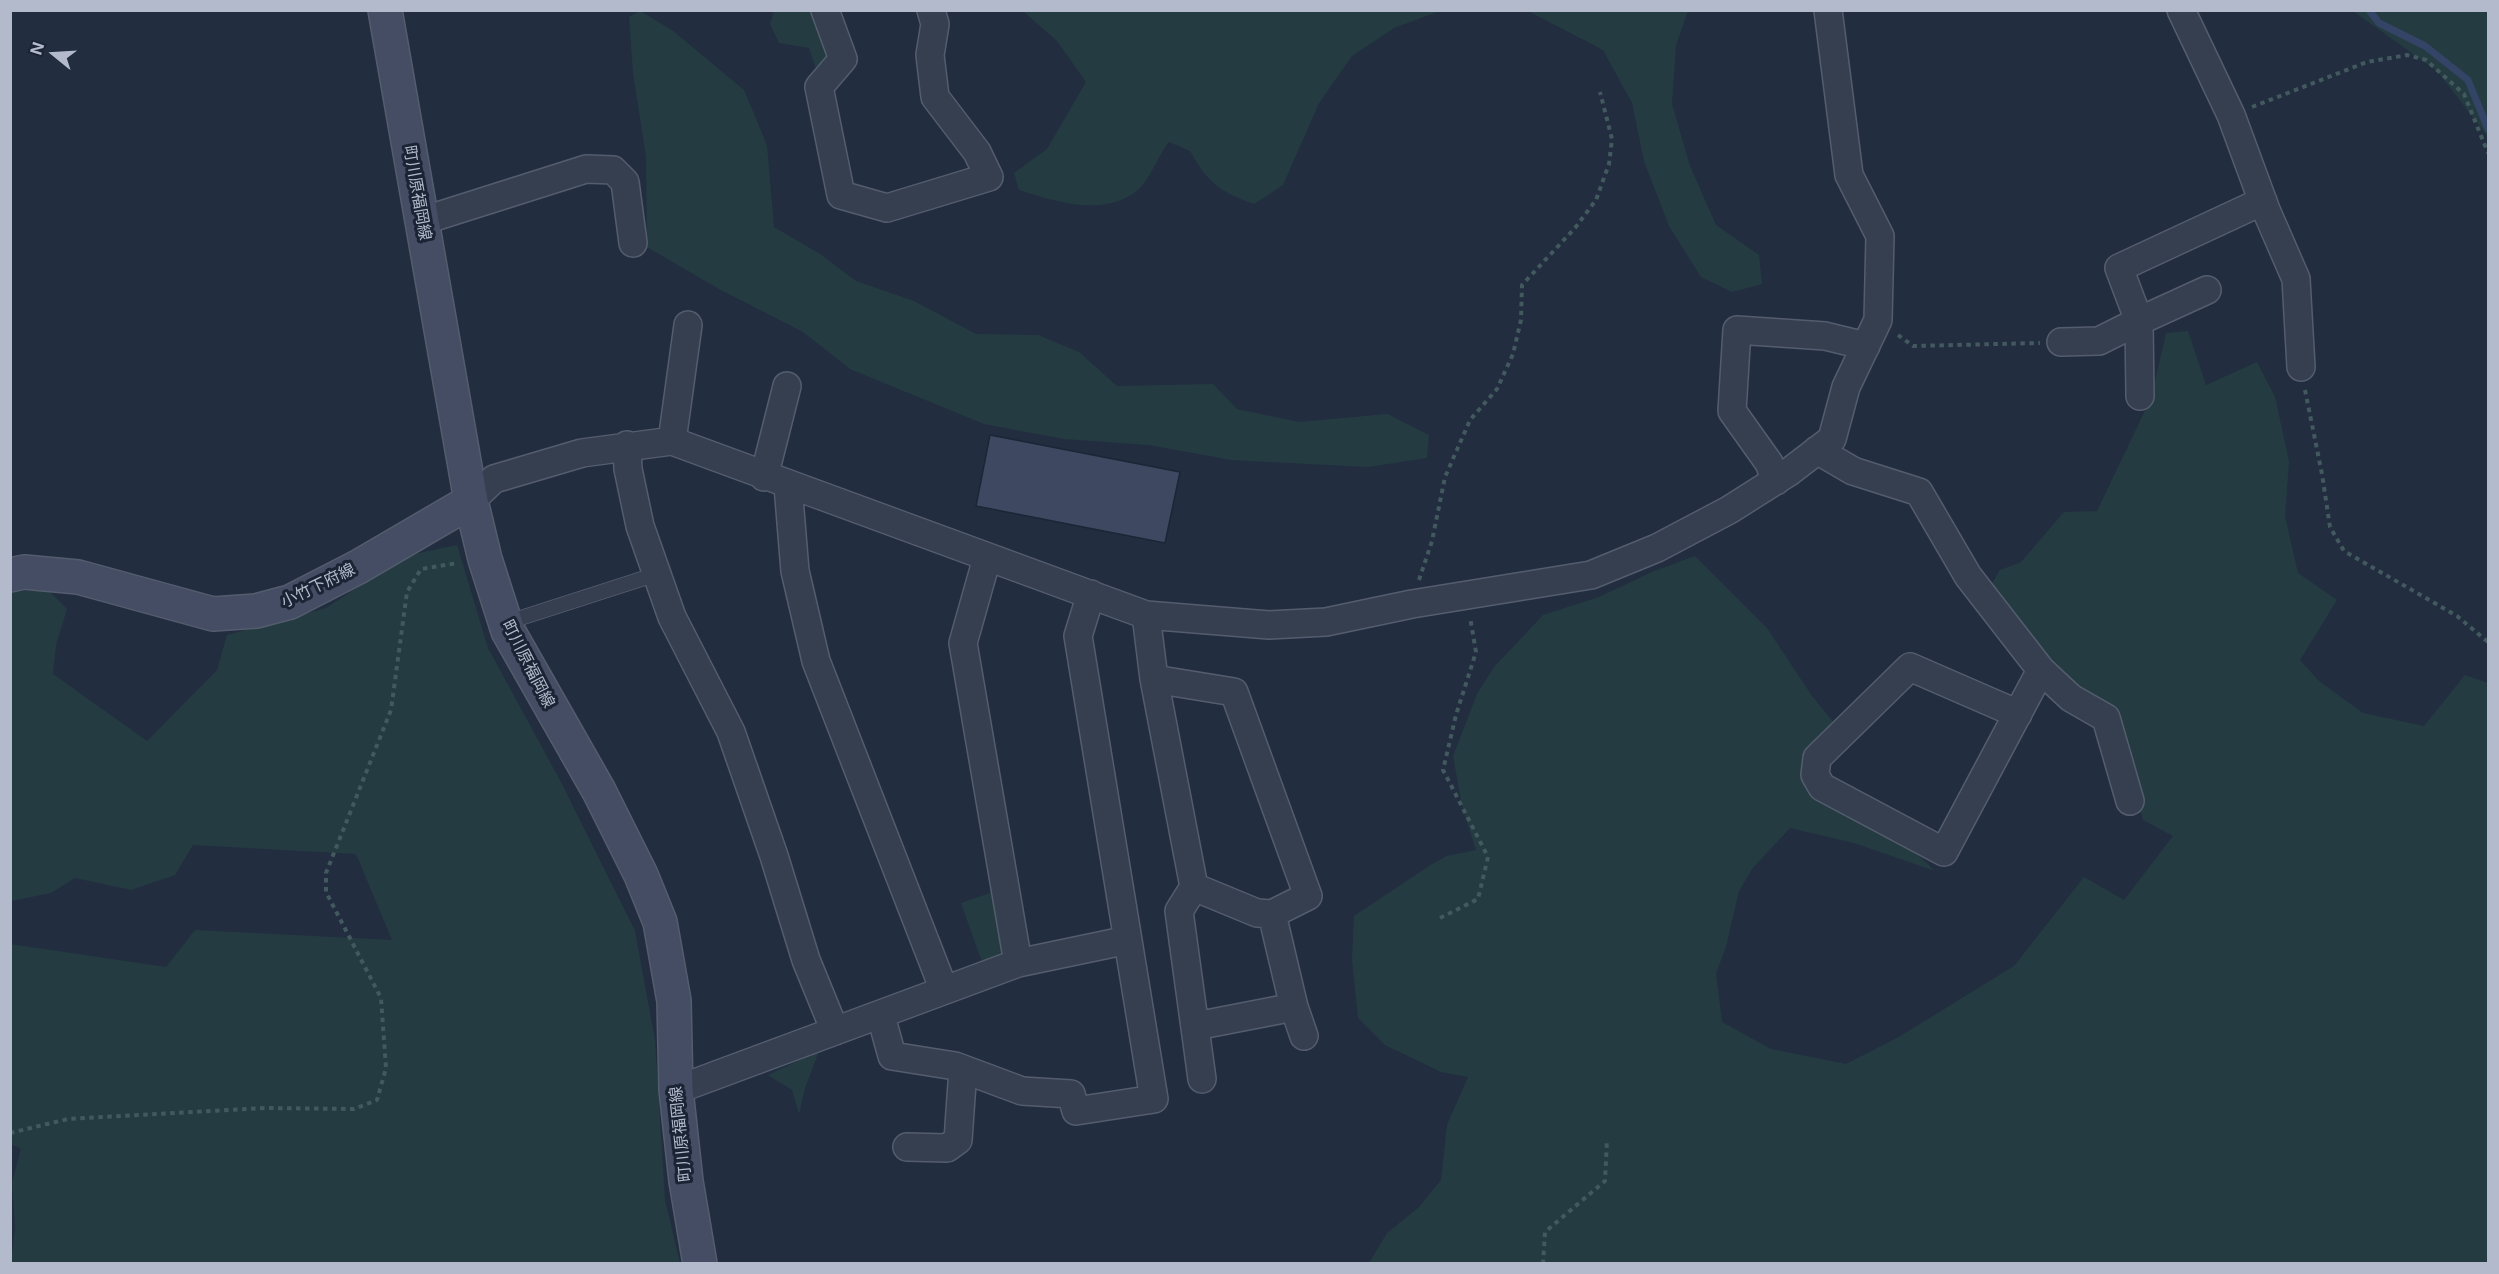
<!DOCTYPE html>
<meta charset="utf-8">
<style>
body{margin:0}
#map{position:relative;width:2499px;height:1274px;overflow:hidden;background:#222d40;font-family:Inter,sans-serif}
canvas{display:block}
.frame{position:absolute;inset:0;border:12px solid #b3bacb;pointer-events:none}
.north{position:absolute;left:24px;top:24px;width:60px;height:60px;-webkit-text-stroke:4px #1b2435;paint-order:stroke;rotate:288deg;font-size:16px;font-weight:700;line-height:24px;text-align:center;color:#b3bacb}
.north::after{content:'';display:block;margin:auto;width:21px;height:27px;background:#b3bacb;clip-path:polygon(50% 0,100% 100%,50% 72%,0 100%)}
</style>
<div id="map">
<canvas width="2499" height="1274"></canvas>
<div class="frame"></div>
<div class="north">N</div>
</div>
<script>
const context = document.querySelector('canvas').getContext('2d');
context.lineJoin = 'round';
function fill(path, color) {
  context.fillStyle = color;
  context.fill(path, 'evenodd');
}
function stroke(path, color, width, dash) {
  context.strokeStyle = color;
  context.lineWidth = width;
  context.lineCap = dash ? 'butt' : 'round';
  context.setLineDash(dash || []);
  context.stroke(path);
}
function write(font, color, halo, rows, align = 'center') {
  context.font = font + ' Inter,"Noto Sans JP",sans-serif';
  context.lineWidth = 6;
  context.setLineDash([]);
  context.textBaseline = 'middle';
  context.strokeStyle = halo;
  context.fillStyle = color;
  for (const [text, x, y, turn = 0] of rows) {
    context.save();
    context.translate(x, y);
    context.rotate((+turn || 0) * Math.PI / 180);
    context.textAlign = isNaN(turn) ? turn : align;
    if (halo) context.strokeText(text, 0, 0);
    context.fillText(text, 0, 0);
    context.restore();
  }
}
fill(new Path2D(`
 M 640,11 L 672,30 L 744,90 L 767,145 L 774,227 L 820,254 L 856,281 L 914,301 L 976,334 L 1038,335 L 1079,352 L 1117,386 L 1213,384 L 1237,409 L 1299,422 L 1387,414 L 1429,435 L 1427,458 L 1368,467 L 1231,460 L 1149,445 L 1064,439 L 984,424 L 850,369 L 803,332 L 719,289 L 647,247 L 646,157 L 633,73 L 629,17 Z
 M 774,11 L 817,11 L 834,48 L 817,72 L 809,48 L 779,43 L 770,24 Z
 M 1023,11 L 1440,11 L 1394,28 L 1352,56 L 1319,103 L 1283,185 L 1254,204 C 1220,192 1207,182 1190,151 L 1169,142 C 1160,153 1148,182 1139,189 C 1106,218 1056,202 1019,190 L 1014,173 L 1047,149 L 1086,82 L 1057,41 Z
 M 1528,11 L 1688,11 L 1676,45 L 1672,104 L 1690,166 L 1716,225 L 1759,255 L 1762,284 L 1732,292 L 1701,277 L 1669,226 L 1644,161 L 1632,103 L 1603,50 Z
 M 2353,11 L 2488,11 L 2488,137 L 2438,72 Z
 M 2188,331 L 2206,385 L 2257,362 L 2275,397 L 2289,461 L 2285,516 L 2298,573 L 2337,600 L 2300,660 L 2319,681 L 2363,713 L 2424,726 L 2465,675 L 2488,683 L 2488,1263 L 1369,1263 L 1387,1233 L 1419,1207 L 1441,1180 L 1447,1125 L 1468,1077 L 1441,1072 L 1385,1045 L 1358,1018 L 1352,960 L 1354,916 L 1432,864 L 1447,856 L 1476,850 L 1462,806 L 1453,756 L 1477,694 L 1494,667 L 1543,615 L 1599,597 L 1652,572 L 1695,556 L 1767,628 L 1812,696 L 1835,724 L 1809,760 L 1890,828 L 1935,871 L 1854,843 L 1790,828 L 1752,869 L 1739,891 L 1726,947 L 1716,973 L 1722,1022 L 1771,1049 L 1846,1064 L 1897,1038 L 2014,966 L 2084,877 L 2124,900 L 2173,836 L 2143,820 L 2127,765 L 2094,718 L 2056,704 L 1997,638 L 1988,590 L 2000,570 L 2021,562 L 2064,512 L 2097,511 L 2151,398 L 2166,333 Z
 M 457,545 L 488,648 L 562,784 L 635,931 L 655,1040 L 665,1200 L 680,1263 L 11,1263 L 15,1227 L 12,1182 L 21,1149 L 11,1144 L 10,944 L 166,967 L 195,930 L 392,940 L 356,854 L 193,845 L 175,875 L 131,890 L 75,878 L 51,893 L 11,901 L 11,591 L 49,591 L 67,609 L 56,645 L 53,674 L 147,741 L 217,670 L 227,635 L 326,608 L 405,556 Z
 M 993,892 L 1007,956 L 983,965 L 961,903 Z
 M 819,1051 L 805,1088 L 799,1114 L 792,1090 L 768,1075 Z`), '#243c41');
stroke(new Path2D(`
 M 2369,10 L 2379,23 L 2425,46 L 2468,80 L 2488,129`), '#334467', 7);
const building = new Path2D(`
 M 990,435 L 1180,472 L 1165,543 L 976,506 Z`);
fill(building, '#3e4961');
stroke(building, '#1d2637', 1.5);
const lane = new Path2D(`
 M 505,623 L 657,574`);
const street = new Path2D(`
 M 825,10 L 843,59 L 819,87 L 841,195 L 887,208 L 989,177 L 977,152 L 935,97 L 930,55 L 935,24 L 931,10
 M 2181,10 L 2231,115 L 2266,210 L 2296,279 L 2301,367
 M 422,221 L 586,169 L 613,170 L 625,182 L 633,243
 M 2207,290 L 2139,321 L 2119,268 L 2263,201
 M 2061,342 L 2099,341 L 2139,321 L 2140,396
 M 672,441 L 688,325
 M 627,445 L 628,469 L 640,526 L 672,617 L 731,732 L 774,856 L 806,960 L 835,1031
 M 1817,450 L 1853,471 L 1919,492 L 1968,576 L 2041,670 L 1944,852 L 1822,787 L 1815,775 L 1817,758 L 1910,667 L 2018,714
 M 764,477 L 787,386
 M 1776,481 L 1769,463 L 1732,411 L 1737,330 L 1825,336 L 1866,346
 M 788,486 L 795,571 L 816,661 L 944,990
 M 471,501 L 494,479 L 582,453 L 672,441 L 1146,615 L 1269,625 L 1326,622 L 1412,604 L 1591,575 L 1657,548 L 1729,510 L 1789,472 L 1832,439 L 1846,387 L 1878,320 L 1880,236 L 1849,175 L 1828,10
 M 1146,615 L 1154,679 L 1194,887 L 1179,911 L 1202,1079
 M 2041,670 L 2071,698 L 2106,718 L 2130,801
 M 1154,679 L 1234,692 L 1308,896 L 1272,914 L 1257,913 L 1194,887
 M 1272,914 L 1294,1007 L 1304,1036
 M 1018,963 L 1128,940
 M 881,1016 L 892,1056 L 955,1066 L 1022,1091 L 1071,1094 L 1076,1111 L 1154,1099 L 1078,636 L 1091,594
 M 1196,1026 L 1294,1007
 M 676,1090 L 1018,963 L 963,643 L 987,558
 M 907,1147 L 947,1148 L 958,1140 L 963,1069`);
const secondary = new Path2D(`
 M 385,10 L 471,501 L 485,559 L 508,631 L 599,791 L 641,875 L 660,922 L 674,1001 L 676,1090 L 686,1181 L 700,1264
 M 10,575 L 24,572 L 78,577 L 213,614 L 256,611 L 290,602 L 358,567 L 471,501`);
stroke(lane, '#545d6e', 16);
stroke(street, '#545d6e', 30);
stroke(secondary, '#545d6e', 36);
stroke(new Path2D(`
 M 2252,107 L 2367,62 L 2407,55 L 2426,60 L 2464,94 L 2488,153
 M 1898,335 L 1913,346 L 2040,343
 M 2305,390 L 2322,474 L 2330,527 L 2344,551 L 2457,616 L 2488,642
 M 1419,580 L 1432,541 L 1445,477 L 1470,420 L 1497,389 L 1513,354 L 1521,320 L 1522,285 L 1575,228 L 1596,200 L 1609,164 L 1612,139 L 1600,92
 M 1440,918 L 1478,899 L 1488,857 L 1443,770 L 1456,715 L 1476,652 L 1470,617
 M 10,1133 L 68,1119 L 265,1108 L 354,1109 L 377,1100 L 386,1068 L 381,998 L 326,892 L 326,873 L 391,710 L 407,592 L 421,569 L 458,563
 M 1543,1264 L 1545,1232 L 1605,1181 L 1607,1140`), '#42595e', 4, [4.5, 4.5]);
stroke(lane, '#363f50', 14);
stroke(street, '#363f50', 27);
stroke(secondary, '#444d64', 33);
write('16px', '#b3bacb', '#1b2435', [
 ["町川原福岡線",417,193,80],
 ["小竹下府線",318,586,-26],
 ["町川原福岡線",528,664,63],
 ["町川原福岡線",681,1134,-96]
]);
</script>
